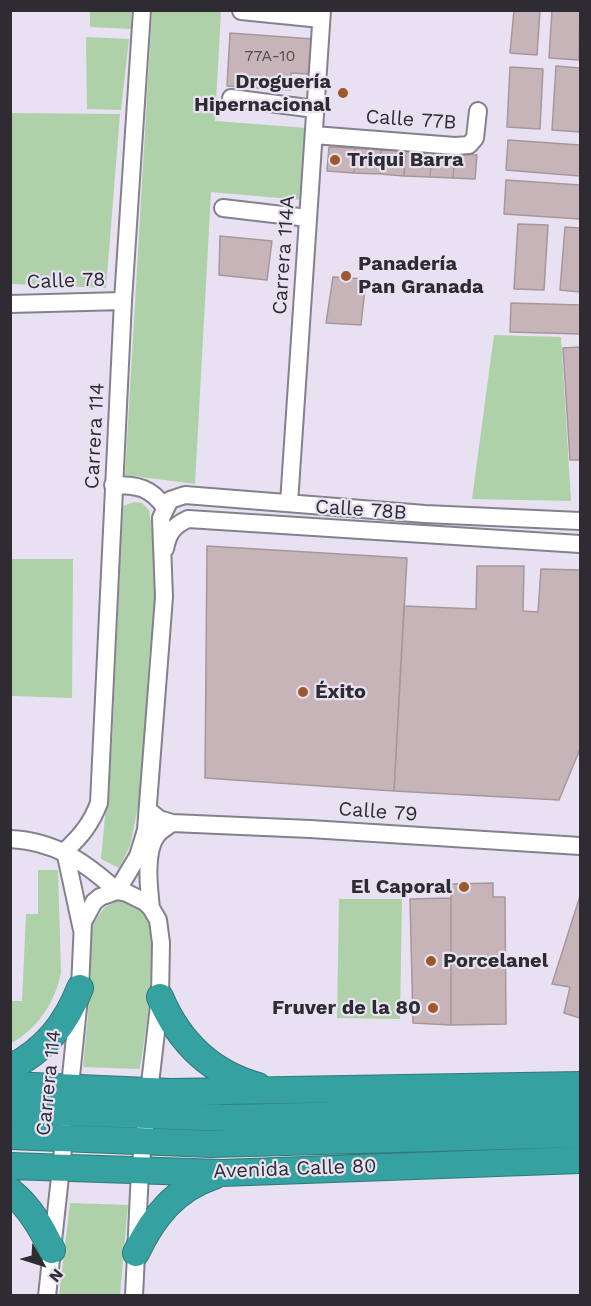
<!DOCTYPE html>
<meta charset="utf-8">
<style>
body{margin:0}
#map{position:relative;width:591px;height:1306px;overflow:hidden;background:#e7e1f1;font-family:"Work Sans",sans-serif}
canvas{display:block}
.frame{position:absolute;inset:0;border:12px solid #2e2c32;pointer-events:none}
.north{position:absolute;left:12px;top:1234px;width:60px;height:60px;-webkit-text-stroke:4px #e7e1f1;paint-order:stroke;rotate:129deg;font-size:16px;font-weight:700;line-height:24px;text-align:center;color:#2e2c32}
.north::after{content:'';display:block;margin:auto;width:21px;height:27px;background:#2e2c32;clip-path:polygon(50% 0,100% 100%,50% 72%,0 100%)}
</style>
<div id="map">
<canvas width="591" height="1306"></canvas>
<div class="frame"></div>
<div class="north">N</div>
</div>
<script>
const context = document.querySelector('canvas').getContext('2d');
context.lineJoin = 'round';
function fill(path, color) {
  context.fillStyle = color;
  context.fill(path, 'evenodd');
}
function stroke(path, color, width, dash) {
  context.strokeStyle = color;
  context.lineWidth = width;
  context.lineCap = dash ? 'butt' : 'round';
  context.setLineDash(dash || []);
  context.stroke(path);
}
function write(font, color, halo, rows, align = 'center') {
  context.font = font + ' "Work Sans",sans-serif';
  context.lineWidth = 4.5;
  context.setLineDash([]);
  context.textBaseline = 'middle';
  context.strokeStyle = halo;
  context.fillStyle = color;
  for (const [text, x, y, turn = 0] of rows) {
    context.save();
    context.translate(x, y);
    context.rotate((+turn || 0) * Math.PI / 180);
    context.textAlign = isNaN(turn) ? turn : align;
    if (halo) context.strokeText(text, 0, 0);
    context.fillText(text, 0, 0);
    context.restore();
  }
}
fill(new Path2D(`
 M 90,11 L 131,11 L 131,29 L 90,27 Z
 M 152,11 L 221,11 L 215,121 L 307,128 L 302,200 L 211,192 L 195,484 L 125,475 Z
 M 86,37 L 129,39 L 121,110 L 87,109 Z
 M 11,113 L 120,114 L 106,288 L 11,284 Z
 M 494,335 L 561,337 L 571,501 L 472,499 Z
 M 134,502 L 142,503 L 149,510 L 151,522 L 155,563 L 155,609 L 149,657 L 141,792 L 130,846 L 119,868 L 101,859 L 112,744 L 120,568 L 118,520 L 123,506 Z
 M 11,559 L 73,559 L 72,698 L 11,696 Z
 M 38,870 L 58,870 L 61,972 C 56,1001 37,1030 11,1043 L 11,1001 L 22,1001 L 26,914 L 38,914 Z
 M 339,899 L 402,899 L 400,1019 L 337,1018 Z
 M 117,901 C 129,902 142,907 148,919 C 160,946 145,1037 140,1069 L 83,1067 L 88,1016 L 90,939 L 93,923 L 105,907 Z
 M 70,1203 L 128,1205 L 120,1295 L 59,1296 Z`), '#aed1aa');
const building = new Path2D(`
 M 514,10 L 540,10 L 537,55 L 510,53 Z
 M 552,10 L 580,10 L 579,60 L 549,58 Z
 M 230,33 L 313,39 L 310,74 L 291,73 L 291,90 L 227,86 Z
 M 556,66 L 580,68 L 580,132 L 552,130 Z
 M 510,67 L 543,69 L 540,129 L 507,127 Z
 M 508,140 L 580,145 L 580,176 L 506,170 Z
 M 329,147 L 355,148 L 354,173 L 327,171 Z
 M 355,148 L 381,150 L 380,174 L 354,173 Z
 M 381,150 L 406,151 L 404,176 L 380,174 Z
 M 406,151 L 432,152 L 430,177 L 404,176 Z
 M 432,152 L 455,154 L 453,178 L 430,177 Z
 M 455,154 L 477,155 L 475,179 L 453,178 Z
 M 506,180 L 580,185 L 580,219 L 504,214 Z
 M 518,224 L 548,225 L 544,290 L 514,289 Z
 M 565,227 L 580,228 L 580,292 L 560,290 Z
 M 220,236 L 272,241 L 267,280 L 219,275 Z
 M 333,277 L 366,279 L 361,325 L 326,323 Z
 M 511,303 L 580,305 L 580,334 L 510,332 Z
 M 580,347 L 580,460 L 570,460 L 563,348 Z
 M 207,546 L 407,558 L 394,791 L 205,778 Z
 M 477,566 L 524,566 L 523,611 L 538,612 L 541,569 L 580,570 L 580,749 L 559,800 L 394,791 L 404,606 L 476,609 Z
 M 493,883 L 493,897 L 505,897 L 506,1024 L 451,1025 L 451,884 Z
 M 580,896 L 580,1018 L 564,1013 L 570,987 L 552,984 Z
 M 451,898 L 451,1025 L 413,1023 L 410,899 Z`);
fill(building, '#c6b4b9');
stroke(building, '#a7969b', 1.5);
const minor = new Path2D(`
 M 241,11 L 321,19
 M 231,98 L 315,109
 M 314,135 L 455,146 L 469,145 L 475,138 L 478,111
 M 223,208 L 308,218
 M 10,304 L 123,301
 M 113,485 C 137,485 151,487 165,508
 M 289,503 L 322,10
 M 165,549 C 168,533 173,526 188,519 L 580,544
 M 148,810 L 159,819 L 172,823 L 310,829 L 580,846
 M 10,839 C 55,841 85,862 117,891
 M 65,851 C 81,836 91,824 99,803 L 123,301 L 142,10
 M 65,851 L 82,930
 M 117,891 L 138,856 L 146,830 L 164,597 L 161,518 L 170,500 L 185,495 L 425,514 L 580,521
 M 151,908 C 149,889 144,852 157,835 C 161,830 167,827 172,823
 M 69,1096 L 80,988 L 83,922 L 94,902 L 100,897 L 117,891 L 127,893 L 145,902 L 151,908 L 158,920 L 161,943 L 160,997 L 140,1171 L 134,1296
 M 47,1296 L 65,1131`);
const highway = new Path2D(`
 M 160,997 C 179,1042 211,1073 258,1086
 M 10,1068 C 45,1050 66,1024 80,988
 M 10,1085 L 171,1092 L 580,1085
 M 10,1110 L 228,1118 L 580,1109
 M 10,1136 L 212,1144 L 580,1134
 M 10,1166 L 222,1173 L 580,1160
 M 10,1191 C 30,1207 42,1228 52,1250
 M 136,1253 C 153,1217 175,1189 214,1176`);
stroke(minor, '#85808e', 20);
stroke(highway, '#33787a', 28);
stroke(minor, '#fff', 16);
stroke(highway, '#35a1a0', 26);
for (const [x, y, r, color] of [
 [343,93,6,"#9d582d"],
 [335,160,6,"#9d582d"],
 [346,276,6,"#9d582d"],
 [303,692,6,"#9d582d"],
 [464,887,6,"#9d582d"],
 [431,961,6,"#9d582d"],
 [433,1008,6,"#9d582d"]
]) {
  const dot = new Path2D();
  dot.arc(x, y, r, 0, 2 * Math.PI);
  context.fillStyle = color;
  context.fill(dot);
  stroke(dot, '#e7e1f1', 2);
}
write('16px', '#544e54', null, [
 ["77A-10",270,56]
]);
write('bold 20px', '#2e2c32', '#e7e1f1', [
 ["Droguería",331,82,"right"],
 ["Hipernacional",331,105,"right"],
 ["Triqui Barra",347,160],
 ["Panadería",358,264],
 ["Pan Granada",358,287],
 ["Éxito",315,692],
 ["El Caporal",452,887,"right"],
 ["Porcelanel",443,961],
 ["Fruver de la 80",421,1008,"right"]
], 'left');
write('20px', '#2e2c32', '#e7e1f1', [
 ["Calle 77B",411,120,4],
 ["Carrera 114A",284,255,-86],
 ["Calle 78",66,281,-2],
 ["Carrera 114",95,436,-87],
 ["Calle 78B",361,510,4],
 ["Calle 79",378,812,4],
 ["Carrera 114",49,1083,-84],
 ["Avenida Calle 80",295,1169,-2]
]);
</script>
